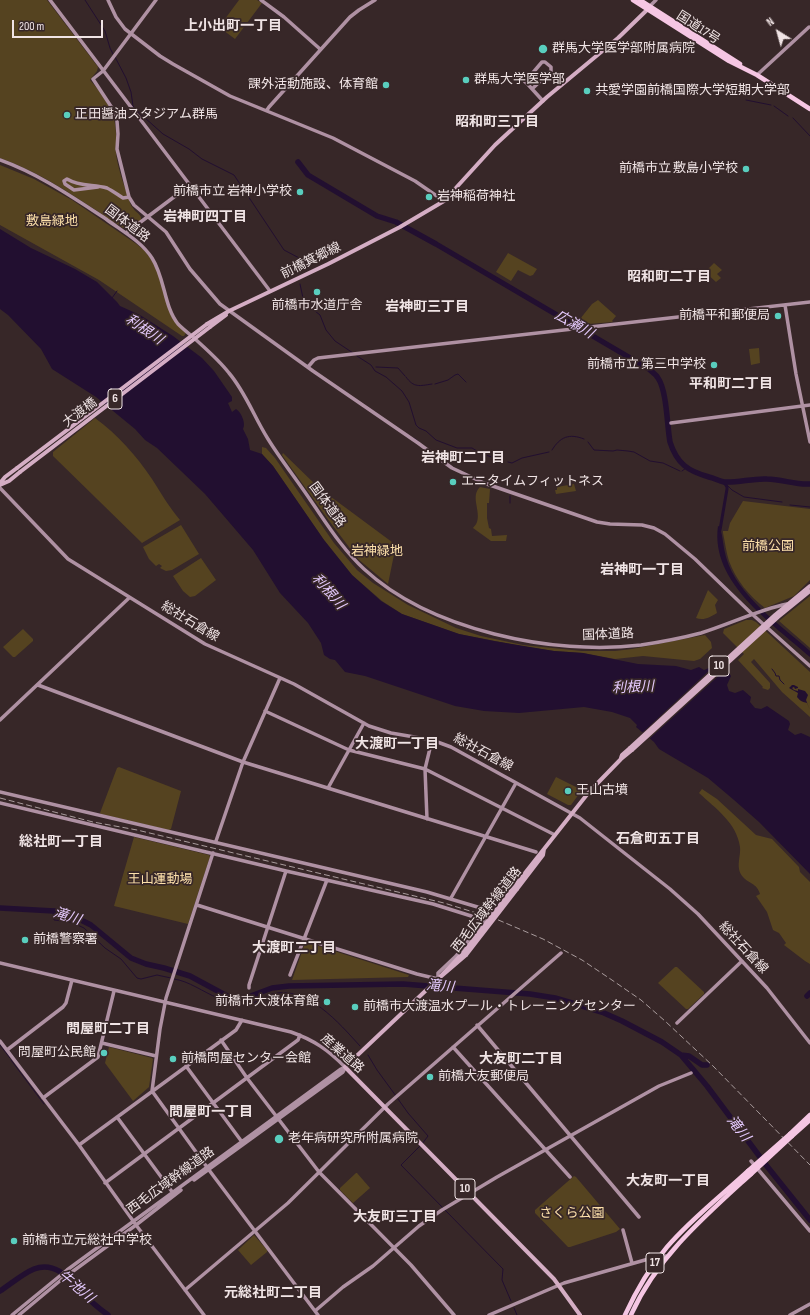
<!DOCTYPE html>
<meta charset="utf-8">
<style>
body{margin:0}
#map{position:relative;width:810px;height:1315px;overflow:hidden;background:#372728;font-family:"Sofia Sans Condensed",sans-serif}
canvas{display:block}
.north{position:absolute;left:758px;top:12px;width:40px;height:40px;-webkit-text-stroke:3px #372728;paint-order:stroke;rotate:323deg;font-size:11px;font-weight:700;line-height:16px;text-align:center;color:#f0e4e5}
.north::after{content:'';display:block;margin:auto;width:14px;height:18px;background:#f0e4e5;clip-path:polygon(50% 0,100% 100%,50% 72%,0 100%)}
.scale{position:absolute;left:12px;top:20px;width:91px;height:18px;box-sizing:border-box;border:2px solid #f0e4e5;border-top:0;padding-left:5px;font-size:12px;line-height:14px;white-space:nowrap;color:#f0e4e5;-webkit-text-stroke:3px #372728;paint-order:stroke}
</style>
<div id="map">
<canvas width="810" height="1315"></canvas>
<div class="north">N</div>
<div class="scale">200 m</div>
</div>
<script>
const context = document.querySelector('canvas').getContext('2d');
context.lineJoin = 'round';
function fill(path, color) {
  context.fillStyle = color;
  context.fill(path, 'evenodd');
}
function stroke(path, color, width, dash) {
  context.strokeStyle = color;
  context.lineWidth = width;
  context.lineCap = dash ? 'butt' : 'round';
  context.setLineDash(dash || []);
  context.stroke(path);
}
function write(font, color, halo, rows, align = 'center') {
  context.font = font + ' "Sofia Sans Condensed","Noto Sans JP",sans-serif';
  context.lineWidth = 3.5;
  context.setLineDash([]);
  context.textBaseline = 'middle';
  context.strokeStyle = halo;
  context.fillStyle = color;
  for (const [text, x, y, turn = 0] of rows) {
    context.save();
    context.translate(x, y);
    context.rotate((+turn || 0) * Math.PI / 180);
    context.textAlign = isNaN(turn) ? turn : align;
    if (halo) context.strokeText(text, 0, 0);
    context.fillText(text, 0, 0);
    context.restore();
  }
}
fill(new Path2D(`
 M 0,0 L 47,0 L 98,67 L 97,71 L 90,80 C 104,96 116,113 116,134 C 117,140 115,147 116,153 C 117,165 123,182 127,194 C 129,199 130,205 133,208 C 136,213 142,214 141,220 L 130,228 L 123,228 C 83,202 45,174 0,158 Z
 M 239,0 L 257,0 L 262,3 L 235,39 L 219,27 Z
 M 0,165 L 34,179 L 72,200 L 135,243 L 144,250 L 151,259 L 156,267 L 172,317 L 186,333 L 184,336 L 182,336 L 99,280 L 0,225 Z
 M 508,253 L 537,269 L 533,275 L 530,276 L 518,270 L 511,281 L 496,272 Z
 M 714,263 L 722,270 L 717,274 L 721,278 L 716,282 L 705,272 Z
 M 598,300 L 616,316 L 612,321 L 613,322 L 589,324 L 580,319 L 592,304 Z
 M 759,348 L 760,363 L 751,365 L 749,349 Z
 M 95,418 C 118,435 136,455 152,479 C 161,493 169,507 180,520 L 142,543 L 53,456 L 53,452 Z
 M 262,447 L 266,448 L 275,458 L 334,543 L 357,570 L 373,583 L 408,605 L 456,628 L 481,636 L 523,645 L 582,651 L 615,651 L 632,649 L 705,635 L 711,642 L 712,648 L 700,659 L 694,661 L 643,656 L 615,659 L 583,653 L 554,651 L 521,646 L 459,634 L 402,614 L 382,601 L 352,575 L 324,540 L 273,466 L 262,454 Z
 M 283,453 L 319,488 L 396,545 L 388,584 L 358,559 L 327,518 L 282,455 Z
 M 574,484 L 576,491 L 556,494 L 555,490 L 557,490 L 557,487 Z
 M 480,487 L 490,489 L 489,503 L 487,503 L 487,518 L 489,528 L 491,529 L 492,536 L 507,535 L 506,541 L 491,541 L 473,528 C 474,526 476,525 477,522 C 481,511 470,496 480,487 Z
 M 743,501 L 810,509 L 810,580 L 794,596 L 765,608 C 749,596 736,580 729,561 C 726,552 725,542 723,533 L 723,531 L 728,531 L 730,523 Z
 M 181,525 L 199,554 L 172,570 L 166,571 L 160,568 L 162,566 L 159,564 L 156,566 L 149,559 L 143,547 Z
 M 201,558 L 216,580 L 195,596 L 190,597 L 183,591 L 173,576 Z
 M 708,590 L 718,600 L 715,605 L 717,613 C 710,617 704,621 696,618 Z
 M 810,596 L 810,648 L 779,621 Z
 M 746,620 L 752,620 L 756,622 L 810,672 L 810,717 L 782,692 L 754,659 L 751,662 L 770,683 L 770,688 L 768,690 L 762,688 L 763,687 L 738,660 L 744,654 L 723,633 L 724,629 Z
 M 23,629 L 33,639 L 33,641 L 15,657 L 13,657 L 3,647 Z
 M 119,767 L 181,791 L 171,829 L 169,830 L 101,814 L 100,813 L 117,768 Z
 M 556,777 L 582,790 L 571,805 L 568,805 L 547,794 Z
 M 702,789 L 717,799 L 756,835 L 772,839 L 799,867 L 800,872 L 810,882 L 810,964 L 805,961 L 784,945 L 786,943 L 779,933 L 773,930 L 767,912 L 756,896 L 760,894 C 757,883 749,884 743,877 C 735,868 741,857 740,847 C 737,823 715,808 699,793 Z
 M 134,837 L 209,855 L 210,857 L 188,924 L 114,906 Z
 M 306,942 L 409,975 L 408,977 L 292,980 L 305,943 Z
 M 675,967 L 677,967 L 704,992 L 704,994 L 688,1009 L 686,1009 L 658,983 Z
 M 109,1047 L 152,1058 L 153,1059 L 149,1087 L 133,1101 L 105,1063 Z
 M 356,1173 L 357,1173 L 370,1188 L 353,1203 L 340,1190 L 340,1188 Z
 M 574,1176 L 576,1177 L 620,1229 L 616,1232 L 570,1247 L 568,1247 L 535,1213 L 535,1210 Z
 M 254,1235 L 267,1250 L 267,1252 L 251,1265 L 238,1250 Z`), '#554320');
fill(new Path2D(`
 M 0,229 L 31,248 L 75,269 L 97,282 L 117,302 L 120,306 L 140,315 L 173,336 L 202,358 L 214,371 L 232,397 L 232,401 L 228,403 L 232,412 L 236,409 C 242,413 246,424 243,429 L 248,439 L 250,450 L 262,454 L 273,466 L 324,540 L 352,575 L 381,601 L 402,614 L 459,634 L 494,641 L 554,651 L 583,653 L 638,664 L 676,666 L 691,670 L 699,667 L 704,670 L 709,668 L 729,673 L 731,676 L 727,685 L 729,691 L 735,693 L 743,690 L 751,697 L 750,702 L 755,708 L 761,709 L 767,706 L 789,721 L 790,724 L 788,730 L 795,735 L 801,733 L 810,737 L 810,874 L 759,822 L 734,800 L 708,778 L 659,749 L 654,742 L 636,727 L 637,725 L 630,718 L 612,712 L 584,707 L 519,713 L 484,711 L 455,706 L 365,676 L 345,672 L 335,660 L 330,659 L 324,655 L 321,643 L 308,623 L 280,593 L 253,550 L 205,494 L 157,448 L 145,440 L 135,429 L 96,397 L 52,369 L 41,349 L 8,315 L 0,309 Z
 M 718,526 L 720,527 C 723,537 723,547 726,557 C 737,596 781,625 810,651 L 810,657 C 773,624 710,583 718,526 Z
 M 792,685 L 794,685 L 798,687 L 798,688 L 795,689 L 794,687 L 792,688 L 794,690 L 798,691 L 798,689 L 805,691 L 808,695 L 806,700 L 810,710 L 807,703 C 803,702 800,701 797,697 L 798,693 L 789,688 Z`), '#220f30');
fill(new Path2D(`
 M 713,667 L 725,670 L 648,740 L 641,734 Z`), '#372728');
stroke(new Path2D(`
 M 85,0 L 105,31 L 110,48 L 113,54
 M 115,57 L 126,78 L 131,92 L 133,106 L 135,109 L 163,134 L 189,149 L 202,159 L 234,175 L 284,250 L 303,260 L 298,272
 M 746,100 L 771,105
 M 774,106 L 788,116
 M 793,118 L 810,136
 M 300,284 L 303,298 L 308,307 L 315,311 L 320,315 L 326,330 L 335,341 L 353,353
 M 112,298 L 117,291
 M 357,356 L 371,365 L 375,371 L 386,377 L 402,391 L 409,402 L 416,425 L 419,428 L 426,431 L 436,440 L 457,448 L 472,448 L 482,454 L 502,460
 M 376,367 L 398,368 L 405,376
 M 406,377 C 414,388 419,386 432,384
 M 435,384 L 448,380 L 455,375 L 458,374 L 466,382
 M 414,438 L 419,442
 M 588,442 L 594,450 L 613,451 L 617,450 L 628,451 L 634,452 L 650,461 L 663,463 L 680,471
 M 552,450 C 560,437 569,433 584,439
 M 508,462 L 512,463 L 522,458 L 549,452
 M 682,471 L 686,468
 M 724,482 L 732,490 L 744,497 L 782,502
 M 510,496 L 510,503
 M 790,505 L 810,507
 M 772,669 L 775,673 L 776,676 L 779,676 L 780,680 L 784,684
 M 54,911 L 53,915 L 54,920 L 71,922 L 84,928 L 105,948 L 121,959 L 137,978 L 141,979 L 157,975 L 171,978
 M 174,979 C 189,981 203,992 218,998 C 222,1000 225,1003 229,1003 C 235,1005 244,1006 250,1004 C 258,1002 264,996 272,994 C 307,985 339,1023 360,1046
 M 0,1045 L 10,1058
 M 368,1055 L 377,1070 L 396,1096
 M 11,1060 L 44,1104
 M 398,1099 L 408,1113 L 428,1136 L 422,1144
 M 420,1146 L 401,1165 L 443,1208
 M 445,1210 L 503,1269 L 502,1280 L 511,1301
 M 514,1308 L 517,1315`), '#220f30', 1);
stroke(new Path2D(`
 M 720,530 L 727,489 L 727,487 L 724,482`), '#220f30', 3);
stroke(new Path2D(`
 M 298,162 L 308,175 L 377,216 L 396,222 L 436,244 L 649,369 C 652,372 656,374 658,378 C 667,391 667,426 670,442 C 677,464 688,471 709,477 C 714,478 719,481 724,482 C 738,483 753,478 767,479 C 782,479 795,485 810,484
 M 0,908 L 54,911 L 77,918 L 91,925 L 131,958 L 146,964 L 164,968 L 190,976 L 229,997 L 239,998 L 248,997 L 272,988 L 289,986 L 403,984 L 530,994 L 555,998 L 572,1003 L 604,1013 L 622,1021 L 662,1042 L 681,1055 L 707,1086 L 766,1165 L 810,1220
 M 807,996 L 810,993
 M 681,1055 L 689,1056 L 702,1065 L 707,1065
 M 0,1291 C 11,1284 22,1274 34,1269 C 57,1260 72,1282 87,1297 C 93,1304 100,1309 108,1315`), '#220f30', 5.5);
stroke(new Path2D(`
 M 50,0 L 270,291
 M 108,0 L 116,17 L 125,29 L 160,56 L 173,64 L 230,96 L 333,138 L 415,181 L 444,201
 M 156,0 L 103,71 L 93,79 L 114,111 L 117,121 L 118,134 L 117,149 L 129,197 L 134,205 L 166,232 L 190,269 L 220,304 L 313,371 L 418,443 L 452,468 L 484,483 L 597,522 L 610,524 L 642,525 L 654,528 L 665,534 L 695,559 L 752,614 L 810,666
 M 261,0 L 284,17 L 320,49
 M 650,6 L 656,0
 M 757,75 L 809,27
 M 523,79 L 543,101
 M 525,82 L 542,62 L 545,62 L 551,67 L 551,71 L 532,89
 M 267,110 L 269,107 L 350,17 L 359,10 L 375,0
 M 0,160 C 39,174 72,197 106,219 C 122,231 141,241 152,258 C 165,278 164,307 178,324 C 183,329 188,333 193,337 C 206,349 219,360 229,373 C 246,393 254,417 268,439 C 281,460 297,480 311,501 C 327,524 343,550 364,569 C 430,630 553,656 641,645 C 661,642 682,638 701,633 C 730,624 758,610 787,604
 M 98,187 L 74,190 L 65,184 L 64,181 L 67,179 C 80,187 94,184 107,188 C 113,191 118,195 123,198 L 129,197
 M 126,233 L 190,185
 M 785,305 L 796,374 L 810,442
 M 308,367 L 314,360 L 318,358 L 810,302
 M 671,423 L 810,405
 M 0,488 L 68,559 L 205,644 L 294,684 L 369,726 L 391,733 L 432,740 L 451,747 L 580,818 L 670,889 L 698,914 L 767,988 L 810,1043
 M 38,685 L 243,762 L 536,852
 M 265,711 L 349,750 L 425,769 L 555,835
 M 0,720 L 129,598
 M 328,788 L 364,723
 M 0,792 L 427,892 L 491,911
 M 0,803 L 286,871 L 433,904 L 484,920 L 456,956 L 438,973 L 438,979 L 417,974 L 197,905
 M 427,819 L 425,769 L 432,740
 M 216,841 L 243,762 L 280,678
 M 213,853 L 166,998 L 160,1029 L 152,1091 L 209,1170 L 318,1315
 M 451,898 L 516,783
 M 0,963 L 291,1032 C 314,1040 328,1050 345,1067
 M 290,975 L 327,880
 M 249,988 L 249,985 L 286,871
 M 677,1023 L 742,961
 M 477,1025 L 639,1217
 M 221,1040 L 247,1078 L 319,1172 L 411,1265 L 454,1315
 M 0,1041 L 79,1145 L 136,1225 L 204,1315
 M 102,1043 L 156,1056
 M 453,1047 L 570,1177
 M 7,1050 L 63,1007 L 66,1003 L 72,980
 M 186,1066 L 242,1142
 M 43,1098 L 98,1057 L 114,991
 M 117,1117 L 173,1193
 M 79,1145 L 236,1030 L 242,1020
 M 751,1161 L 810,1231
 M 194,1180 L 332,1080 L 343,1072 L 345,1068
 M 105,1183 L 298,1040 L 300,1035
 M 623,1230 L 632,1263
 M 185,1290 L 288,1203 L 388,1104 L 561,953
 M 315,1311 L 343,1287 L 373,1266 L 419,1226 L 442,1210 L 497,1177 L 659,1086 L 691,1073
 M 12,1315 L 67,1270 L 341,1069 L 345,1067
 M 19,1315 L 61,1280 L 136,1225 L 181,1190
 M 489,1315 L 564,1283 L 659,1256 L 667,1256
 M 790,1315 L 810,1304`), '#af91a3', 3.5);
stroke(new Path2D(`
 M 207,324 L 229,311 L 328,264 L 400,227 L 444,201 L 495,145 L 547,97 L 618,38 L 649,8
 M 210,327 L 226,315
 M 0,483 L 5,477 L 17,468
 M 0,485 L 9,481 L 20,472
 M 621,758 L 622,755 L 630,748
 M 514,887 L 589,792 L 621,759 L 632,750
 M 517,889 L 543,855 L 544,849
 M 466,955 L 438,979 L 345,1067 L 554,1279 L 580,1315
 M 440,977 L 463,953`), '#d4adc4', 4);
stroke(new Path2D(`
 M 633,0 L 729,61 L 757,75 L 810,109
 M 640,0 L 740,64
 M 790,1134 L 810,1115
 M 792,1136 L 810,1120
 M 625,1315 C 636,1291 650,1267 667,1247 C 691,1219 721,1196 748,1171
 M 631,1315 C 657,1257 705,1216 751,1174`), '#f5c6e3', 4.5);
stroke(new Path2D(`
 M 0,798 L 93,822 L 137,830 L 444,903 L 496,919 L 543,939 L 582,960 L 609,978 L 641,1000 L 665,1021 L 713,1066 L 810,1165`), '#a99c9d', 1, [6, 3]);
stroke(new Path2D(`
 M 17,468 L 207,324
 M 20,472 L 210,327
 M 630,748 L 775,615 L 810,586
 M 632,750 L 778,617 L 810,591
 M 463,953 L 514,887
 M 466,955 L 517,889`), '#d4adc4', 4);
stroke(new Path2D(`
 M 748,1171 L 790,1134
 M 751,1174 L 792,1136`), '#f5c6e3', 4.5);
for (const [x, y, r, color] of [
 [543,49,5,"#59cebe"],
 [466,80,4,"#59cebe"],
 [386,85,4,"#59cebe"],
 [587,91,4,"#59cebe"],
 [67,115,4,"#59cebe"],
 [746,169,4,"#59cebe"],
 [300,192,4,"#59cebe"],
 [429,197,4,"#59cebe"],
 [317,292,4,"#59cebe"],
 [778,316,4,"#59cebe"],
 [714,365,4,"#59cebe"],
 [453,482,4,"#59cebe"],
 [568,791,4,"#59cebe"],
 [25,940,4,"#59cebe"],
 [327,1002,4,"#59cebe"],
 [355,1007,4,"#59cebe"],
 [104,1053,4,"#59cebe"],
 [173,1059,4,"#59cebe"],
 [430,1077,4,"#59cebe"],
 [279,1139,5,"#59cebe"],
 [14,1241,4,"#59cebe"]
]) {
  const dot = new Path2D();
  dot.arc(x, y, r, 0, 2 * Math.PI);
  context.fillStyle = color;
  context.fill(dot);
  stroke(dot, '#372728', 1.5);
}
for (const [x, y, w] of [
 [115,399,14],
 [719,666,20],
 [465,1189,20],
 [655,1263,18]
]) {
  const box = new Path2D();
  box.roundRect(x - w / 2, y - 10, w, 20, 3);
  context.fillStyle = '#372728';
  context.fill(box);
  stroke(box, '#f0e4e5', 1);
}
write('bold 12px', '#f0e4e5', null, [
 ["6",115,399],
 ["10",719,666],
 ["10",465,1189],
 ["17",655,1263]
]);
write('13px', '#f0e4e5', '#372728', [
 ["国道17号",698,28,33],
 ["国体道路",127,224,37],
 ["前橋箕郷線",311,261,-26],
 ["大渡橋",80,413,-37],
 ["国体道路",327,505,54],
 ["総社石倉線",190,622,31],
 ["国体道路",608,635,-2],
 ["総社石倉線",483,753,28],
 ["西毛広域幹線道路",487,910,-52],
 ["総社石倉線",743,948,47],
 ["産業道路",342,1054,41],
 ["西毛広域幹線道路",171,1181,-36]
]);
write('13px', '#f0e4e5', '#372728', [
 ["群馬大学医学部附属病院",552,49],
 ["群馬大学医学部",474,80],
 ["課外活動施設、体育館",378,85,"right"],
 ["共愛学園前橋国際大学短期大学部",595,91],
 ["正田醤油スタジアム群馬",75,115],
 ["前橋市立 敷島小学校",738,169,"right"],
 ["前橋市立 岩神小学校",292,192,"right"],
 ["岩神稲荷神社",437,197],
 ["前橋市水道庁舎",317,306,"center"],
 ["前橋平和郵便局",770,316,"right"],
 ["前橋市立 第三中学校",706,365,"right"],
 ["エニタイムフィットネス",461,482],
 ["王山古墳",576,791],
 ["前橋警察署",33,940],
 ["前橋市大渡体育館",319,1002,"right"],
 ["前橋市大渡温水プール・トレーニングセンター",363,1007],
 ["問屋町公民館",96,1053,"right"],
 ["前橋問屋センター会館",181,1059],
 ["前橋大友郵便局",438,1077],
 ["老年病研究所附属病院",288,1139],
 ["前橋市立元総社中学校",22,1241]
], 'left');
write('13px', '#fde0aa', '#372728', [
 ["敷島緑地",52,222],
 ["前橋公園",768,547],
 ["岩神緑地",377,552],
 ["王山運動場",160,880],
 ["さくら公園",572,1214]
]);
write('bold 14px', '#f0e4e5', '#372728', [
 ["上小出町一丁目",233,26],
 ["昭和町三丁目",497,122],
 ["岩神町四丁目",205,217],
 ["昭和町二丁目",669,277],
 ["岩神町三丁目",427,307],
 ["平和町二丁目",731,384],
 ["岩神町二丁目",463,458],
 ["岩神町一丁目",642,570],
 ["大渡町一丁目",397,744],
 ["石倉町五丁目",658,839],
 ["総社町一丁目",61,842],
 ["大渡町二丁目",294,948],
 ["問屋町二丁目",108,1029],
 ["大友町二丁目",521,1059],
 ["問屋町一丁目",211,1112],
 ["大友町一丁目",668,1181],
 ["大友町三丁目",395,1217],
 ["元総社町二丁目",273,1293]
]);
write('italic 14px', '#e5cafe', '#372728', [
 ["広瀬川",574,325,30],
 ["利根川",144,330,34],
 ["利根川",328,592,49],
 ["利根川",633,688,-3],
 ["滝川",67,917,18],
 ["滝川",440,987,5],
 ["滝川",738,1129,52],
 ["牛池川",76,1287,40]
]);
</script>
